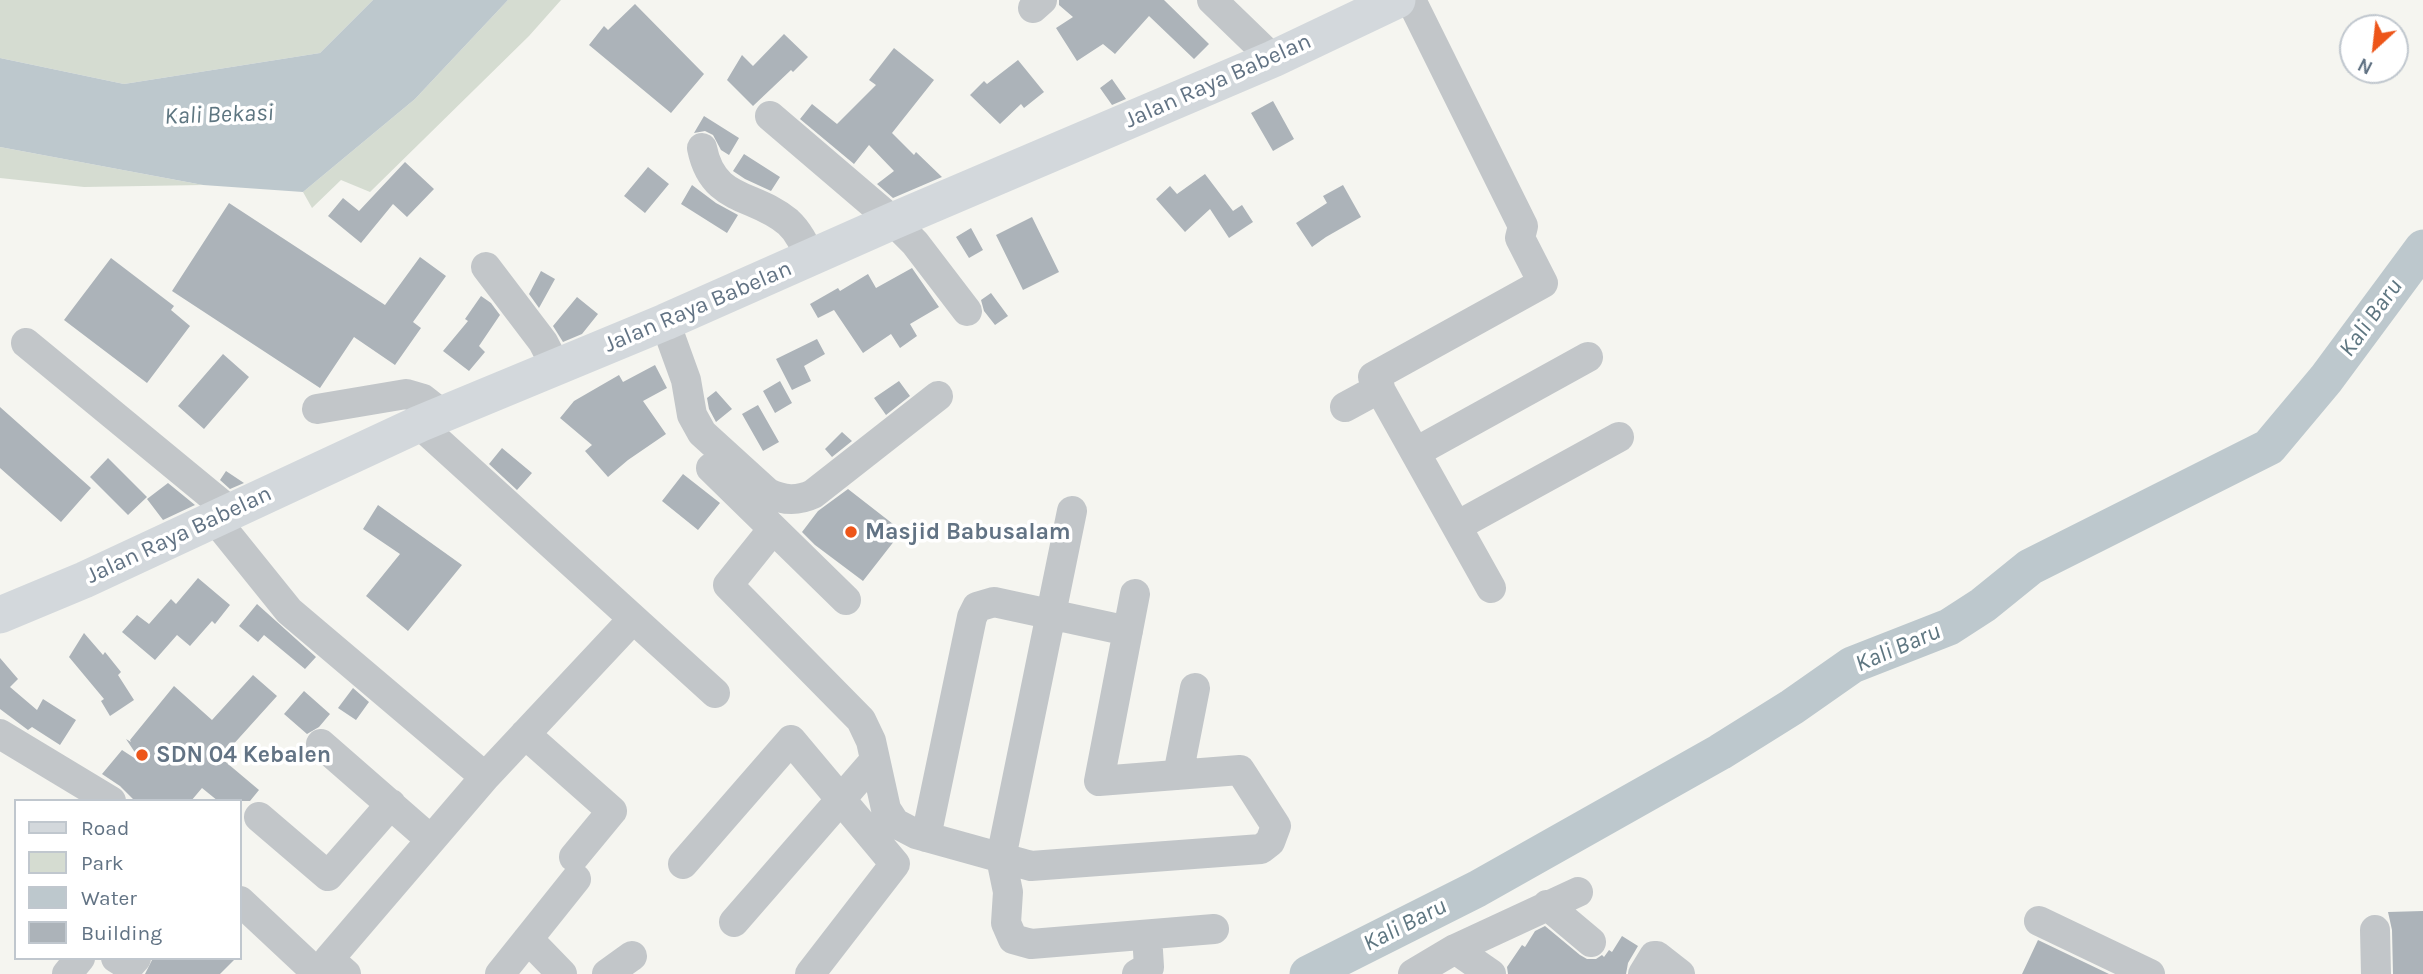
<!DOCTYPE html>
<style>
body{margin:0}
#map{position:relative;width:2423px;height:974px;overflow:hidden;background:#f5f5f0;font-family:Karla,sans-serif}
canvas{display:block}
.legend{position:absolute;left:14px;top:799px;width:228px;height:161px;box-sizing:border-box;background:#fff;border:2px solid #c0c7ce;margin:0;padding:9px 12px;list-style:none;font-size:21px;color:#627384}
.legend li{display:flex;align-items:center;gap:14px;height:35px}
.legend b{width:35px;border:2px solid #c0c7ce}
.north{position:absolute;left:2339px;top:14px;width:70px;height:70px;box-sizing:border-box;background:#fff;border:2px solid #c0c7ce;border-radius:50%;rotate:207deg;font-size:19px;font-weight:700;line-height:28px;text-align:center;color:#627384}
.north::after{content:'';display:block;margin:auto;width:24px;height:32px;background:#ed5519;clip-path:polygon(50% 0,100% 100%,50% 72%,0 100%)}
</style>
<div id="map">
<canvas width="2423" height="974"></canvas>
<ul class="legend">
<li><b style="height:9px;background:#d3d8dc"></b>Road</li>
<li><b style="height:19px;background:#d5dcd1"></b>Park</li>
<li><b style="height:19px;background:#bdc8cd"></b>Water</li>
<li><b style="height:19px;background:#acb3b9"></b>Building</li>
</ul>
<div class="north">N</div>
</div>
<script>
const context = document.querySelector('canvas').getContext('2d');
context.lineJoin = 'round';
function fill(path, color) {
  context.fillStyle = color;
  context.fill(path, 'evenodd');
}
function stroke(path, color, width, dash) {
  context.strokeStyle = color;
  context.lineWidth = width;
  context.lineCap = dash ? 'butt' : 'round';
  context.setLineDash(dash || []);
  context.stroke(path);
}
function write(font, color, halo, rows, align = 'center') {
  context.font = font + ' Karla,sans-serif';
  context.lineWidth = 7;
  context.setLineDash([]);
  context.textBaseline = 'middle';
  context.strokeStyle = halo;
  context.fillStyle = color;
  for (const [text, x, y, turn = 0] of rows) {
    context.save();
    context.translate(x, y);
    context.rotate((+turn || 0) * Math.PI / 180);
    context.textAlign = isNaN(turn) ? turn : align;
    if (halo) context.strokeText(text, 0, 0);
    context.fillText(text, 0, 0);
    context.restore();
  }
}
fill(new Path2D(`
 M 0,0 L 373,0 L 320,53 L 124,84 L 0,58 Z
 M 508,0 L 561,0 L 529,36 L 370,192 L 341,180 L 312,208 L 303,192 L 415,99 Z
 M 0,147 L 203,185 L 84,187 L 0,178 Z`), '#d5dcd1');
fill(new Path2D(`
 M 373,0 L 508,0 L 415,99 L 303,192 L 203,185 L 0,147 L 0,58 L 124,84 L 320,53 Z`), '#bdc8cd');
stroke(new Path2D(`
 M 1308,974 L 1477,889 L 1720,752 L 1792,707 L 1852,665 L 1949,627 L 1983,605 L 2030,567 L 2269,447 L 2326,379 L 2423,248`), '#bdc8cd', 37);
fill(new Path2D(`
 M 1059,0 L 1164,0 L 1209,44 L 1194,59 L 1149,16 L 1115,54 L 1103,44 L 1077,61 L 1056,28 L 1073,17 L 1059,5 Z
 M 635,4 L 704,74 L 671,113 L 589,45 L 604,26 L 608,30 Z
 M 784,34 L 808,57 L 793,72 L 791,70 L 753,106 L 727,80 L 742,55 L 753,66 Z
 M 894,48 L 934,80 L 892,133 L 914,155 L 916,152 L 942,177 L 893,198 L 877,184 L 894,171 L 869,145 L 854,164 L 800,119 L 812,104 L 837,124 L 876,85 L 869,80 Z
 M 1018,60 L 1044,92 L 1024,108 L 1021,104 L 1000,124 L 970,95 L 984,81 L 987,84 Z
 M 1112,79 L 1126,99 L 1112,105 L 1100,88 Z
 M 1273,101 L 1294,139 L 1273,151 L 1251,113 Z
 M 704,116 L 739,138 L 729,155 L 721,150 L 713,135 L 705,131 L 694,133 Z
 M 744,154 L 780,177 L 771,191 L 745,179 L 733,171 Z
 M 405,162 L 434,189 L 407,217 L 393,204 L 361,243 L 328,216 L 343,198 L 359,211 Z
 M 648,167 L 669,184 L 645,213 L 624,196 Z
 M 1205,174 L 1233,211 L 1242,205 L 1253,222 L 1229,238 L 1210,209 L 1185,232 L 1156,199 L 1170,186 L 1177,194 Z
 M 692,185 L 716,203 L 738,215 L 727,233 L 681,204 Z
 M 1343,185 L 1361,217 L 1326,237 L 1312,247 L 1296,223 L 1327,203 L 1323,196 Z
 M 229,203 L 385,305 L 420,257 L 446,276 L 413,322 L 421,328 L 395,365 L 354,337 L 320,388 L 172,291 Z
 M 1032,217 L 1059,272 L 1023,290 L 996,235 Z
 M 971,228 L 983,250 L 969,258 L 956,237 Z
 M 111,258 L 174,306 L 171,310 L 190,326 L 147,383 L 64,320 Z
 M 912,268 L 939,307 L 910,324 L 917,336 L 900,348 L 891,334 L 863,353 L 834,310 L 818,318 L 810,304 L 838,288 L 840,291 L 868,274 L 876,288 Z
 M 541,271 L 555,279 L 539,308 L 529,294 Z
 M 991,293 L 1008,316 L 995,325 L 984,311 L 981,300 Z
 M 481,296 L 491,303 L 500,315 L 479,346 L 485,352 L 469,371 L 443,351 L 468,321 L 465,319 Z
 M 577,297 L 598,314 L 582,334 L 563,342 L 553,326 Z
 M 817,339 L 825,354 L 804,366 L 811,381 L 792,390 L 776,359 Z
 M 223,354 L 249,377 L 204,429 L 178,406 Z
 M 655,365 L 667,388 L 643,401 L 666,434 L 628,460 L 608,477 L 585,451 L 592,445 L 560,418 L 574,401 L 619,375 L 623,382 Z
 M 780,381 L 792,403 L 775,413 L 763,391 Z
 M 899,381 L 910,396 L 886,415 L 874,398 Z
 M 716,391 L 732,409 L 716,422 L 709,409 L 707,398 Z
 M 758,405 L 779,442 L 763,451 L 742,414 Z
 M 0,407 L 91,488 L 61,522 L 0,468 Z
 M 842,432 L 852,441 L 832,457 L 825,449 Z
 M 502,448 L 532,473 L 517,490 L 489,464 Z
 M 108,458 L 147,497 L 128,515 L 90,477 Z
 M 226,471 L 244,483 L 230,489 L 220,480 Z
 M 683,474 L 720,503 L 698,530 L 662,501 Z
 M 168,483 L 195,505 L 163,520 L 147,499 Z
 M 848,489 L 902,531 L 863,581 L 815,545 L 802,532 L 818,511 Z
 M 378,505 L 462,565 L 408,631 L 366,596 L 400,554 L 363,529 Z
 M 198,578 L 230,605 L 215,624 L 212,621 L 190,646 L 177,635 L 155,660 L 122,632 L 137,615 L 149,624 L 171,599 L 176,604 Z
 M 257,604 L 316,657 L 305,669 L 264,635 L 258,642 L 239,626 Z
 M 84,633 L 103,655 L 105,652 L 121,672 L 118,675 L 134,700 L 110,716 L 101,701 L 104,699 L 69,657 Z
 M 0,658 L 18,679 L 10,687 L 37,710 L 43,699 L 76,720 L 60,745 L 32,727 L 28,730 L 0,709 Z
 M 253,675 L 277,696 L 221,758 L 259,790 L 250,801 L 218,801 L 202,788 L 191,801 L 135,801 L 120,786 L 102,774 L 122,750 L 142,763 L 126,739 L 131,742 L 130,740 L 174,686 L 212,720 Z
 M 353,688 L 369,702 L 356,720 L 338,708 Z
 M 304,691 L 330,714 L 319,727 L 307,734 L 284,714 Z
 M 2423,911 L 2423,974 L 2393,974 L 2392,930 L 2388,912 Z
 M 1545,926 L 1580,955 L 1587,959 L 1596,959 L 1602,955 L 1604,957 L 1609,950 L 1612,952 L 1622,936 L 1638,946 L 1628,963 L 1626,974 L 1508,974 L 1507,967 L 1522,945 L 1525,947 L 1535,931 Z
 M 2038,940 L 2109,974 L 2022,974 Z
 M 153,958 L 236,958 L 220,974 L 145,974 Z`), '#acb3b9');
stroke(new Path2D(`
 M 1212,0 L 1273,59
 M 1411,0 L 1523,226 L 1520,238 L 1543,283 L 1373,377 L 1491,588
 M 1033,8 L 1042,0
 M 770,116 L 893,221 L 915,243 L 967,311
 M 702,148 C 713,203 754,193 788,222 C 799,232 805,246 811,259
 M 486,267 L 543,342 L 556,367
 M 665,322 L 686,380 L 692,415 L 702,433 L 768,493 C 784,501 798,501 813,494 L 938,396
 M 26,343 L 230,511
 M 1345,407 L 1380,388
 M 317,409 L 406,394 L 423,399 L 442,414
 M 419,424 L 715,693
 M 1416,452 L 1588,357
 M 711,468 L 846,600
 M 1072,511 L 1001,858 L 1008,892 L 1006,923 L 1013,939 L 1031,944 L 1214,929
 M 214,518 L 289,611 L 485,777
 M 1457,526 L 1619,437
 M 773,529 L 728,585 L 861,720 L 871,741 L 886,809 L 895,823 L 916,834 L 1031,866 L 1261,849 L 1270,842 L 1276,826 L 1240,770 L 1099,781 L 1135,594
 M 0,734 L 111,801
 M 525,734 L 612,811 L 574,857
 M 321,744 L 431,840
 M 1178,775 L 1195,688
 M 259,817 L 328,876 L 391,804
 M 926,837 L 972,617 L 977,607 L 994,602 L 1128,631
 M 683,864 L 791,740 L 895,864 L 810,974
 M 240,901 L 318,974
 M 1547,905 L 1591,942
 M 2039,921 L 2150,974
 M 734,922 L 875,760
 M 2375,930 L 2376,974
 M 528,939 L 562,974
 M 1455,949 L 1491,974
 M 116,958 L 129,966 L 136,958
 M 67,974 L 80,958
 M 346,974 L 329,959 L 485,777 L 633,619
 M 500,974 L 576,879
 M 607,974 L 632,956
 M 1137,974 L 1149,967 L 1147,935
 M 1413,974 L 1455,949 L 1578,892
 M 1643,974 L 1654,956 L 1657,956 L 1680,974`), '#c2c6c9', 30);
stroke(new Path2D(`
 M 0,615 L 84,580 L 419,424 L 665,322 L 893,221 L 1273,59 L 1397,0`), '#d3d8dc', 37);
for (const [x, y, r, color] of [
 [851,532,7,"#ed5519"],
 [142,755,7,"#ed5519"]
]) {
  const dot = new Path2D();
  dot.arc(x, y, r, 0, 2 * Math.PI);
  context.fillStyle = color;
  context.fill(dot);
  stroke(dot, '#fff', 2.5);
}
write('23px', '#627384', '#fff', [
 ["Jalan Raya Babelan",1218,81,-24],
 ["Jalan Raya Babelan",698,307,-23],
 ["Jalan Raya Babelan",179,535,-25]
]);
write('bold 23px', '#627384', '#fff', [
 ["Masjid Babusalam",865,532],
 ["SDN 04 Kebalen",156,755]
], 'left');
write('italic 24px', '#5e7681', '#fff', [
 ["Kali Bekasi",219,115,-2],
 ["Kali Baru",2371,318,-54],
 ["Kali Baru",1898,648,-23],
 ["Kali Baru",1405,925,-27]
]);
</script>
